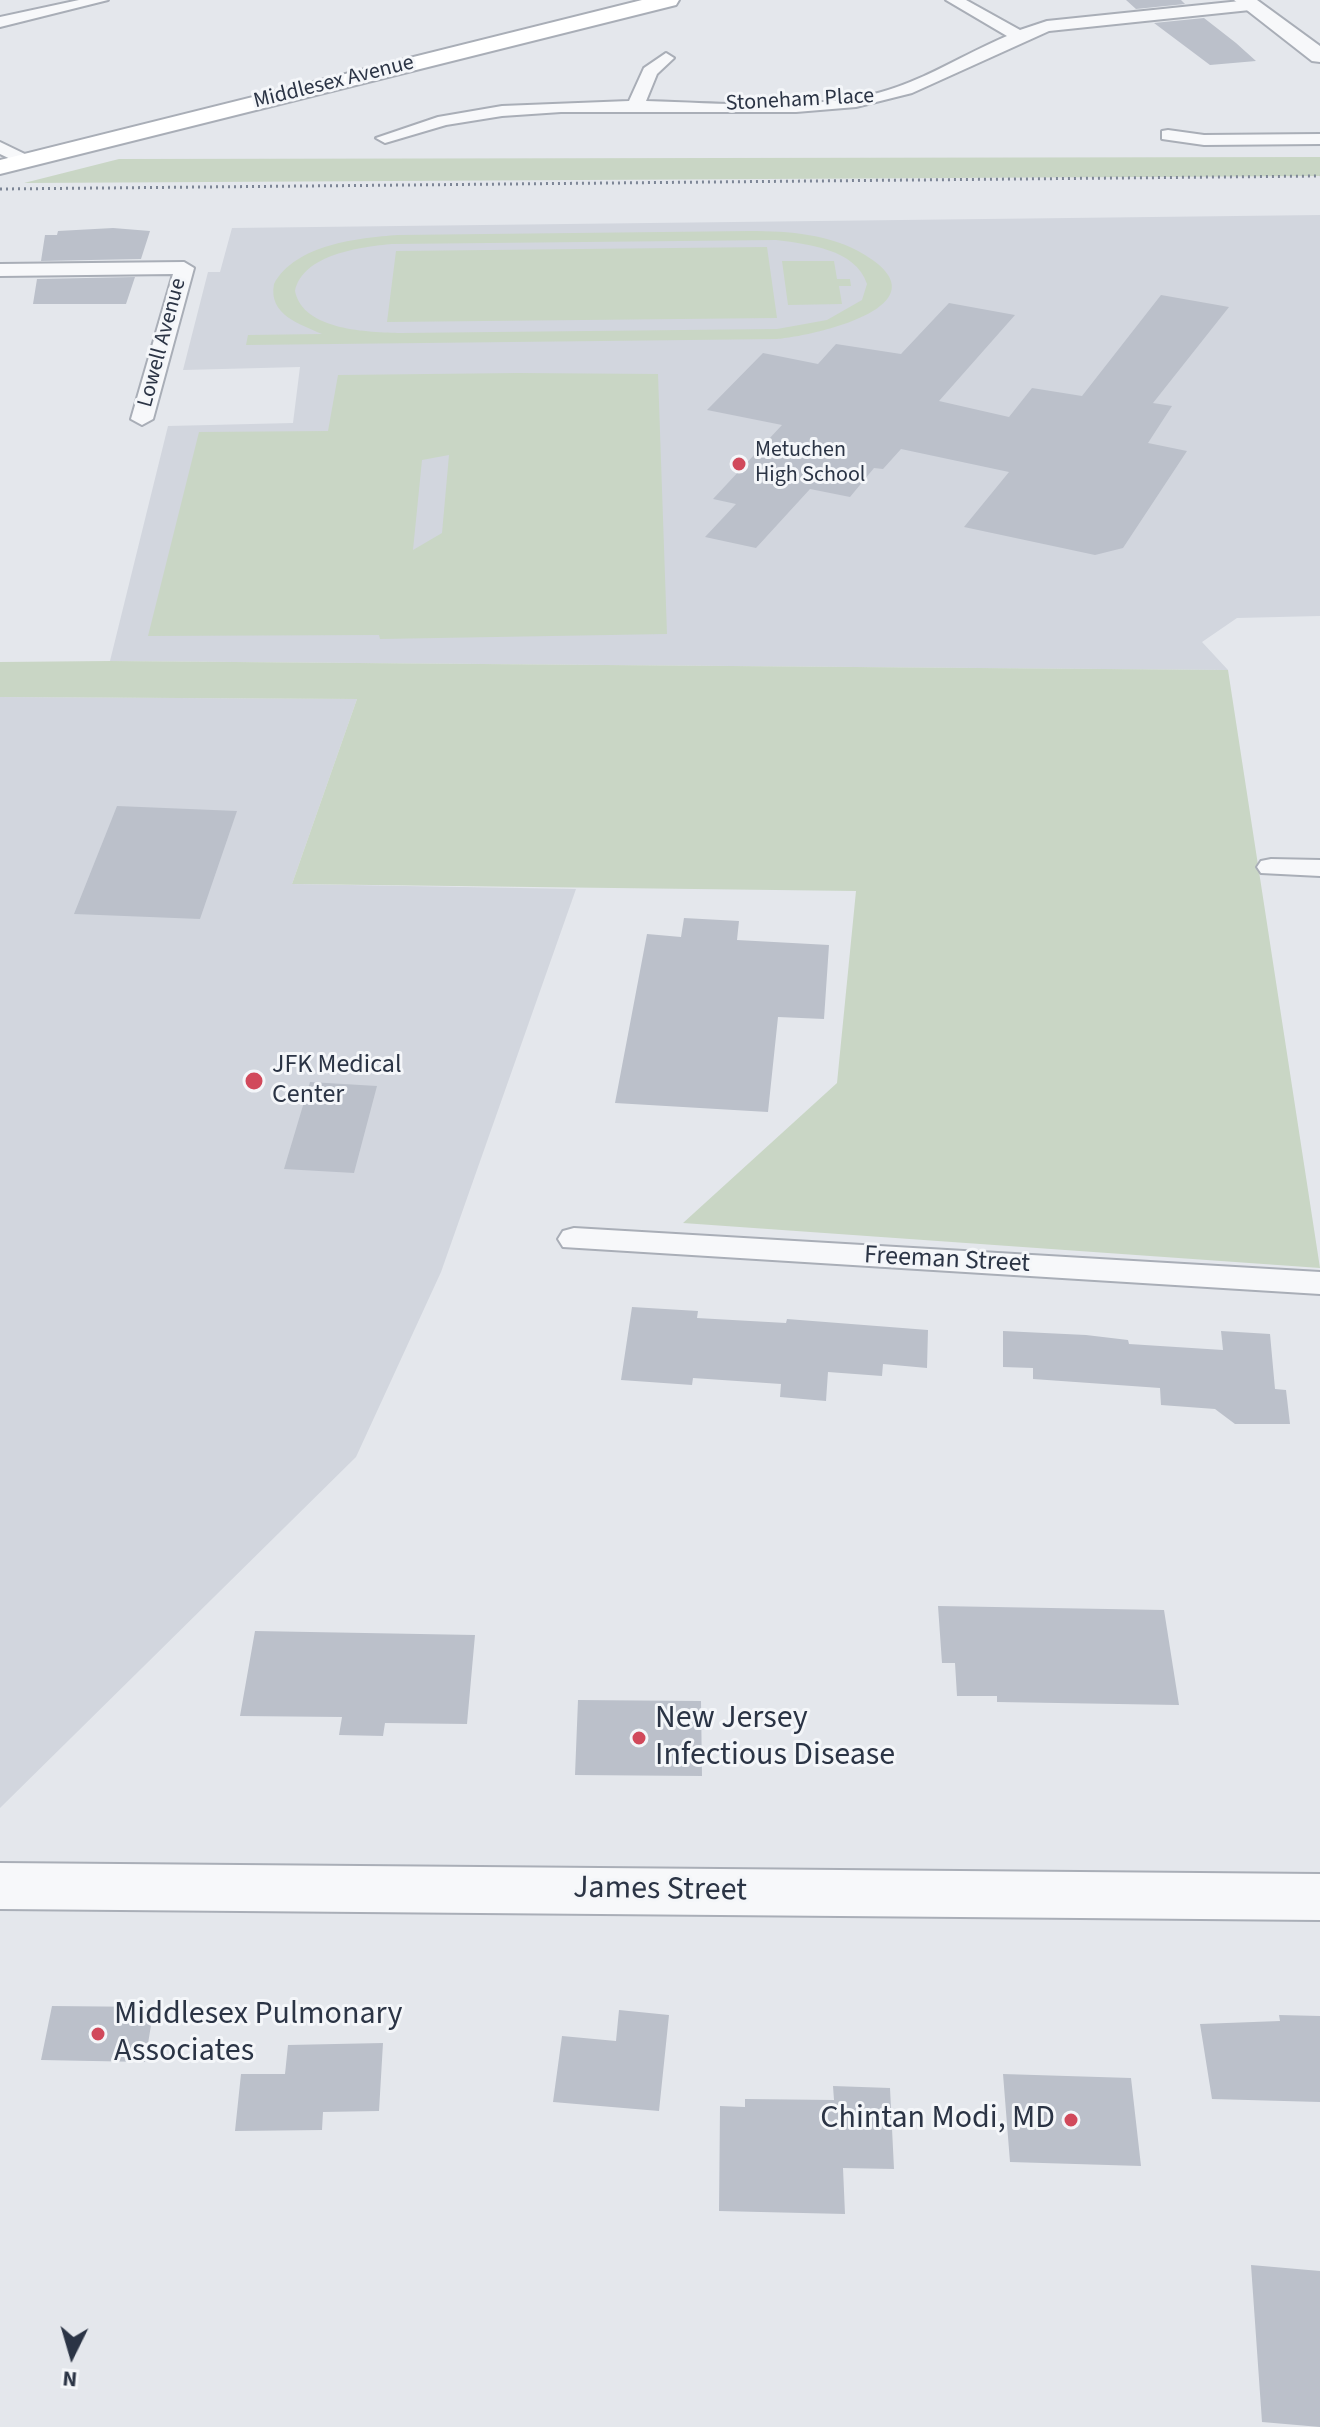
<!DOCTYPE html>
<style>
body{margin:0}
#map{position:relative;width:1320px;height:2427px;overflow:hidden;background:#e4e7ec;font-family:"Source Sans 3",sans-serif}
canvas{display:block}
.north{position:absolute;left:32px;top:2315px;width:80px;height:80px;-webkit-text-stroke:6px #f4f6f9;paint-order:stroke;rotate:185deg;font-size:22px;font-weight:700;line-height:32px;text-align:center;color:#2b3445}
.north::after{content:'';display:block;margin:auto;width:28px;height:36px;background:#2b3445;clip-path:polygon(50% 0,100% 100%,50% 72%,0 100%)}
</style>
<div id="map">
<canvas width="1320" height="2427"></canvas>
<div class="north">N</div>
</div>
<script>
const context = document.querySelector('canvas').getContext('2d');
context.lineJoin = 'round';
function fill(path, color) {
  context.fillStyle = color;
  context.fill(path, 'evenodd');
}
function stroke(path, color, width, dash) {
  context.strokeStyle = color;
  context.lineWidth = width;
  context.lineCap = dash ? 'butt' : 'round';
  context.setLineDash(dash || []);
  context.stroke(path);
}
function write(font, color, halo, rows, align = 'center') {
  context.font = font + ' "Source Sans 3",sans-serif';
  context.lineWidth = 6;
  context.setLineDash([]);
  context.textBaseline = 'middle';
  context.strokeStyle = halo;
  context.fillStyle = color;
  for (const [text, x, y, turn = 0] of rows) {
    context.save();
    context.translate(x, y);
    context.rotate((+turn || 0) * Math.PI / 180);
    context.textAlign = isNaN(turn) ? turn : align;
    if (halo) context.strokeText(text, 0, 0);
    context.fillText(text, 0, 0);
    context.restore();
  }
}
fill(new Path2D(`
 M 1320,215 L 1320,616 L 1237,618 L 1202,642 L 1228,670 L 110,661 L 168,426 L 293,423 L 300,367 L 183,370 L 208,272 L 220,272 L 232,228 Z
 M 0,697 L 357,699 L 292,884 L 576,889 L 441,1272 L 356,1457 L 0,1808 Z`), '#d2d6de');
fill(new Path2D(`
 M 1320,157 L 1320,176 L 24,183 L 119,159 Z
 M 750,231 C 788,231 832,234 865,255 C 949,306 813,336 777,339 L 246,345 L 248,335 L 322,334 C 300,324 268,315 274,284 C 296,244 358,238 398,235 ZM 776,240 C 807,244 856,249 867,284 L 862,300 L 827,320 L 777,329 L 401,333 C 369,332 303,331 295,291 C 303,254 361,247 392,244 Z
 M 767,247 L 777,318 L 387,322 L 396,251 Z
 M 782,261 L 834,261 L 837,279 L 850,279 L 851,286 L 839,286 L 842,304 L 788,305 Z
 M 518,373 L 658,374 L 667,634 L 380,639 L 379,635 L 148,636 L 199,432 L 328,431 L 338,375 ZM 449,455 L 442,533 L 413,550 L 422,460 Z
 M 110,661 L 1228,670 L 1320,1268 L 683,1223 L 837,1083 L 856,891 L 292,884 L 357,699 L 0,697 L 0,662 Z`), '#c9d6c5');
fill(new Path2D(`
 M 1126,0 L 1181,0 L 1185,4 L 1136,9 Z
 M 1204,18 L 1236,43 L 1256,61 L 1210,65 L 1154,23 Z
 M 113,228 L 150,231 L 141,259 L 41,261 L 45,235 L 57,235 L 58,231 Z
 M 135,277 L 126,304 L 33,304 L 37,279 Z
 M 1161,295 L 1229,307 L 1153,403 L 1172,406 L 1148,443 L 1187,451 L 1123,548 L 1095,555 L 964,527 L 1009,472 L 901,449 L 883,469 L 874,468 L 850,497 L 810,489 L 756,548 L 705,537 L 736,504 L 713,499 L 782,425 L 707,410 L 763,353 L 818,364 L 836,344 L 901,354 L 949,303 L 1015,315 L 939,401 L 1009,417 L 1032,388 L 1082,396 Z
 M 117,806 L 237,811 L 200,919 L 74,914 Z
 M 684,918 L 739,921 L 737,940 L 829,945 L 824,1019 L 778,1017 L 768,1112 L 615,1103 L 647,934 L 681,937 Z
 M 310,1082 L 377,1086 L 354,1173 L 284,1169 Z
 M 632,1307 L 698,1311 L 697,1318 L 786,1323 L 787,1319 L 928,1330 L 927,1368 L 883,1364 L 882,1376 L 828,1372 L 826,1401 L 780,1397 L 781,1384 L 693,1378 L 692,1385 L 621,1380 Z
 M 1003,1331 L 1086,1335 L 1128,1340 L 1129,1344 L 1223,1350 L 1221,1331 L 1270,1334 L 1275,1389 L 1286,1390 L 1290,1424 L 1235,1424 L 1215,1409 L 1161,1405 L 1160,1388 L 1033,1379 L 1033,1368 L 1003,1367 Z
 M 938,1606 L 1164,1610 L 1179,1705 L 997,1702 L 997,1696 L 957,1696 L 955,1663 L 942,1663 Z
 M 255,1631 L 475,1635 L 467,1724 L 385,1723 L 383,1736 L 339,1735 L 342,1717 L 240,1716 Z
 M 578,1700 L 701,1701 L 702,1776 L 575,1775 Z
 M 52,2006 L 154,2007 L 145,2062 L 41,2060 Z
 M 619,2010 L 669,2015 L 659,2111 L 553,2102 L 562,2036 L 616,2041 Z
 M 1279,2015 L 1320,2016 L 1320,2102 L 1212,2099 L 1200,2024 L 1280,2021 Z
 M 383,2043 L 379,2111 L 323,2112 L 322,2130 L 235,2131 L 241,2074 L 285,2074 L 288,2045 Z
 M 1003,2074 L 1131,2078 L 1141,2166 L 1010,2162 Z
 M 833,2086 L 890,2088 L 894,2169 L 843,2168 L 845,2214 L 719,2211 L 720,2106 L 745,2107 L 745,2099 L 834,2100 Z
 M 1251,2265 L 1320,2271 L 1320,2427 L 1262,2422 Z`), '#bbc0ca');
const minor = new Path2D(`
 M 79,0 L 108,0 L 0,27 L 0,17 Z
 M 946,0 L 966,0 L 1020,30 L 1047,21 L 1250,0 L 1258,5 L 1250,10 L 1049,31 L 912,93 L 856,107 L 796,112 L 561,112 L 502,116 L 446,125 L 385,143 L 376,138 L 438,117 L 502,106 L 629,101 L 644,68 L 666,53 L 674,58 L 657,74 L 646,101 C 721,103 804,111 878,93 C 924,81 964,54 1007,36 Z
 M 1168,130 L 1204,135 L 1320,134 L 1320,144 L 1204,145 L 1162,139 L 1162,131 Z
 M 0,142 L 29,156 L 32,160 L 23,165 L 0,154 Z
 M 184,262 L 194,268 L 153,419 L 142,425 L 131,419 L 173,274 L 0,276 L 0,264 Z
 M 1271,859 L 1320,860 L 1320,876 L 1261,873 L 1257,867 L 1261,861 Z
 M 574,1228 L 1320,1272 L 1320,1294 L 563,1247 L 558,1239 L 563,1231 Z`);
const tertiary = new Path2D(`
 M 1234,0 L 1257,0 L 1320,46 L 1320,62 L 1312,61 Z
 M 0,1863 L 1320,1874 L 1320,1920 L 0,1909 Z`);
const secondary = new Path2D(`
 M 642,0 L 679,0 L 676,5 L 0,174 L 0,160 Z`);
stroke(minor, '#a9aeb7', 4);
stroke(tertiary, '#a9aeb7', 4);
stroke(secondary, '#a9aeb7', 4);
fill(minor, '#f7f8fa');
fill(tertiary, '#f7f8fa');
fill(secondary, '#fff');
stroke(new Path2D(`
 M 0,189 L 1320,176`), '#7d8696', 3, [2, 4]);
for (const [x, y, r, color] of [
 [739,464,8,"#d1495b"],
 [254,1081,10,"#d1495b"],
 [639,1738,8,"#d1495b"],
 [98,2034,8,"#d1495b"],
 [1071,2120,8,"#d1495b"]
]) {
  const dot = new Path2D();
  dot.arc(x, y, r, 0, 2 * Math.PI);
  context.fillStyle = color;
  context.fill(dot);
  stroke(dot, '#f4f6f9', 3);
}
write('22px', '#2b3445', '#f4f6f9', [
 ["Middlesex Avenue",334,83,-14],
 ["Stoneham Place",800,101,-3],
 ["Lowell Avenue",163,343,-75]
]);
write('22px', '#2b3445', '#f4f6f9', [
 ["Metuchen",755,451],
 ["High School",755,476]
], 'left');
write('26px', '#2b3445', '#f4f6f9', [
 ["JFK Medical",272,1066],
 ["Center",272,1096]
], 'left');
write('26px', '#2b3445', '#f4f6f9', [
 ["Freeman Street",947,1261,3]
]);
write('32px', '#2b3445', '#f4f6f9', [
 ["New Jersey",655,1720],
 ["Infectious Disease",655,1757],
 ["Middlesex Pulmonary",114,2016],
 ["Associates",114,2053],
 ["Chintan Modi, MD",1055,2120,"right"]
], 'left');
write('32px', '#2b3445', '#f4f6f9', [
 ["James Street",660,1891,1]
]);
</script>
